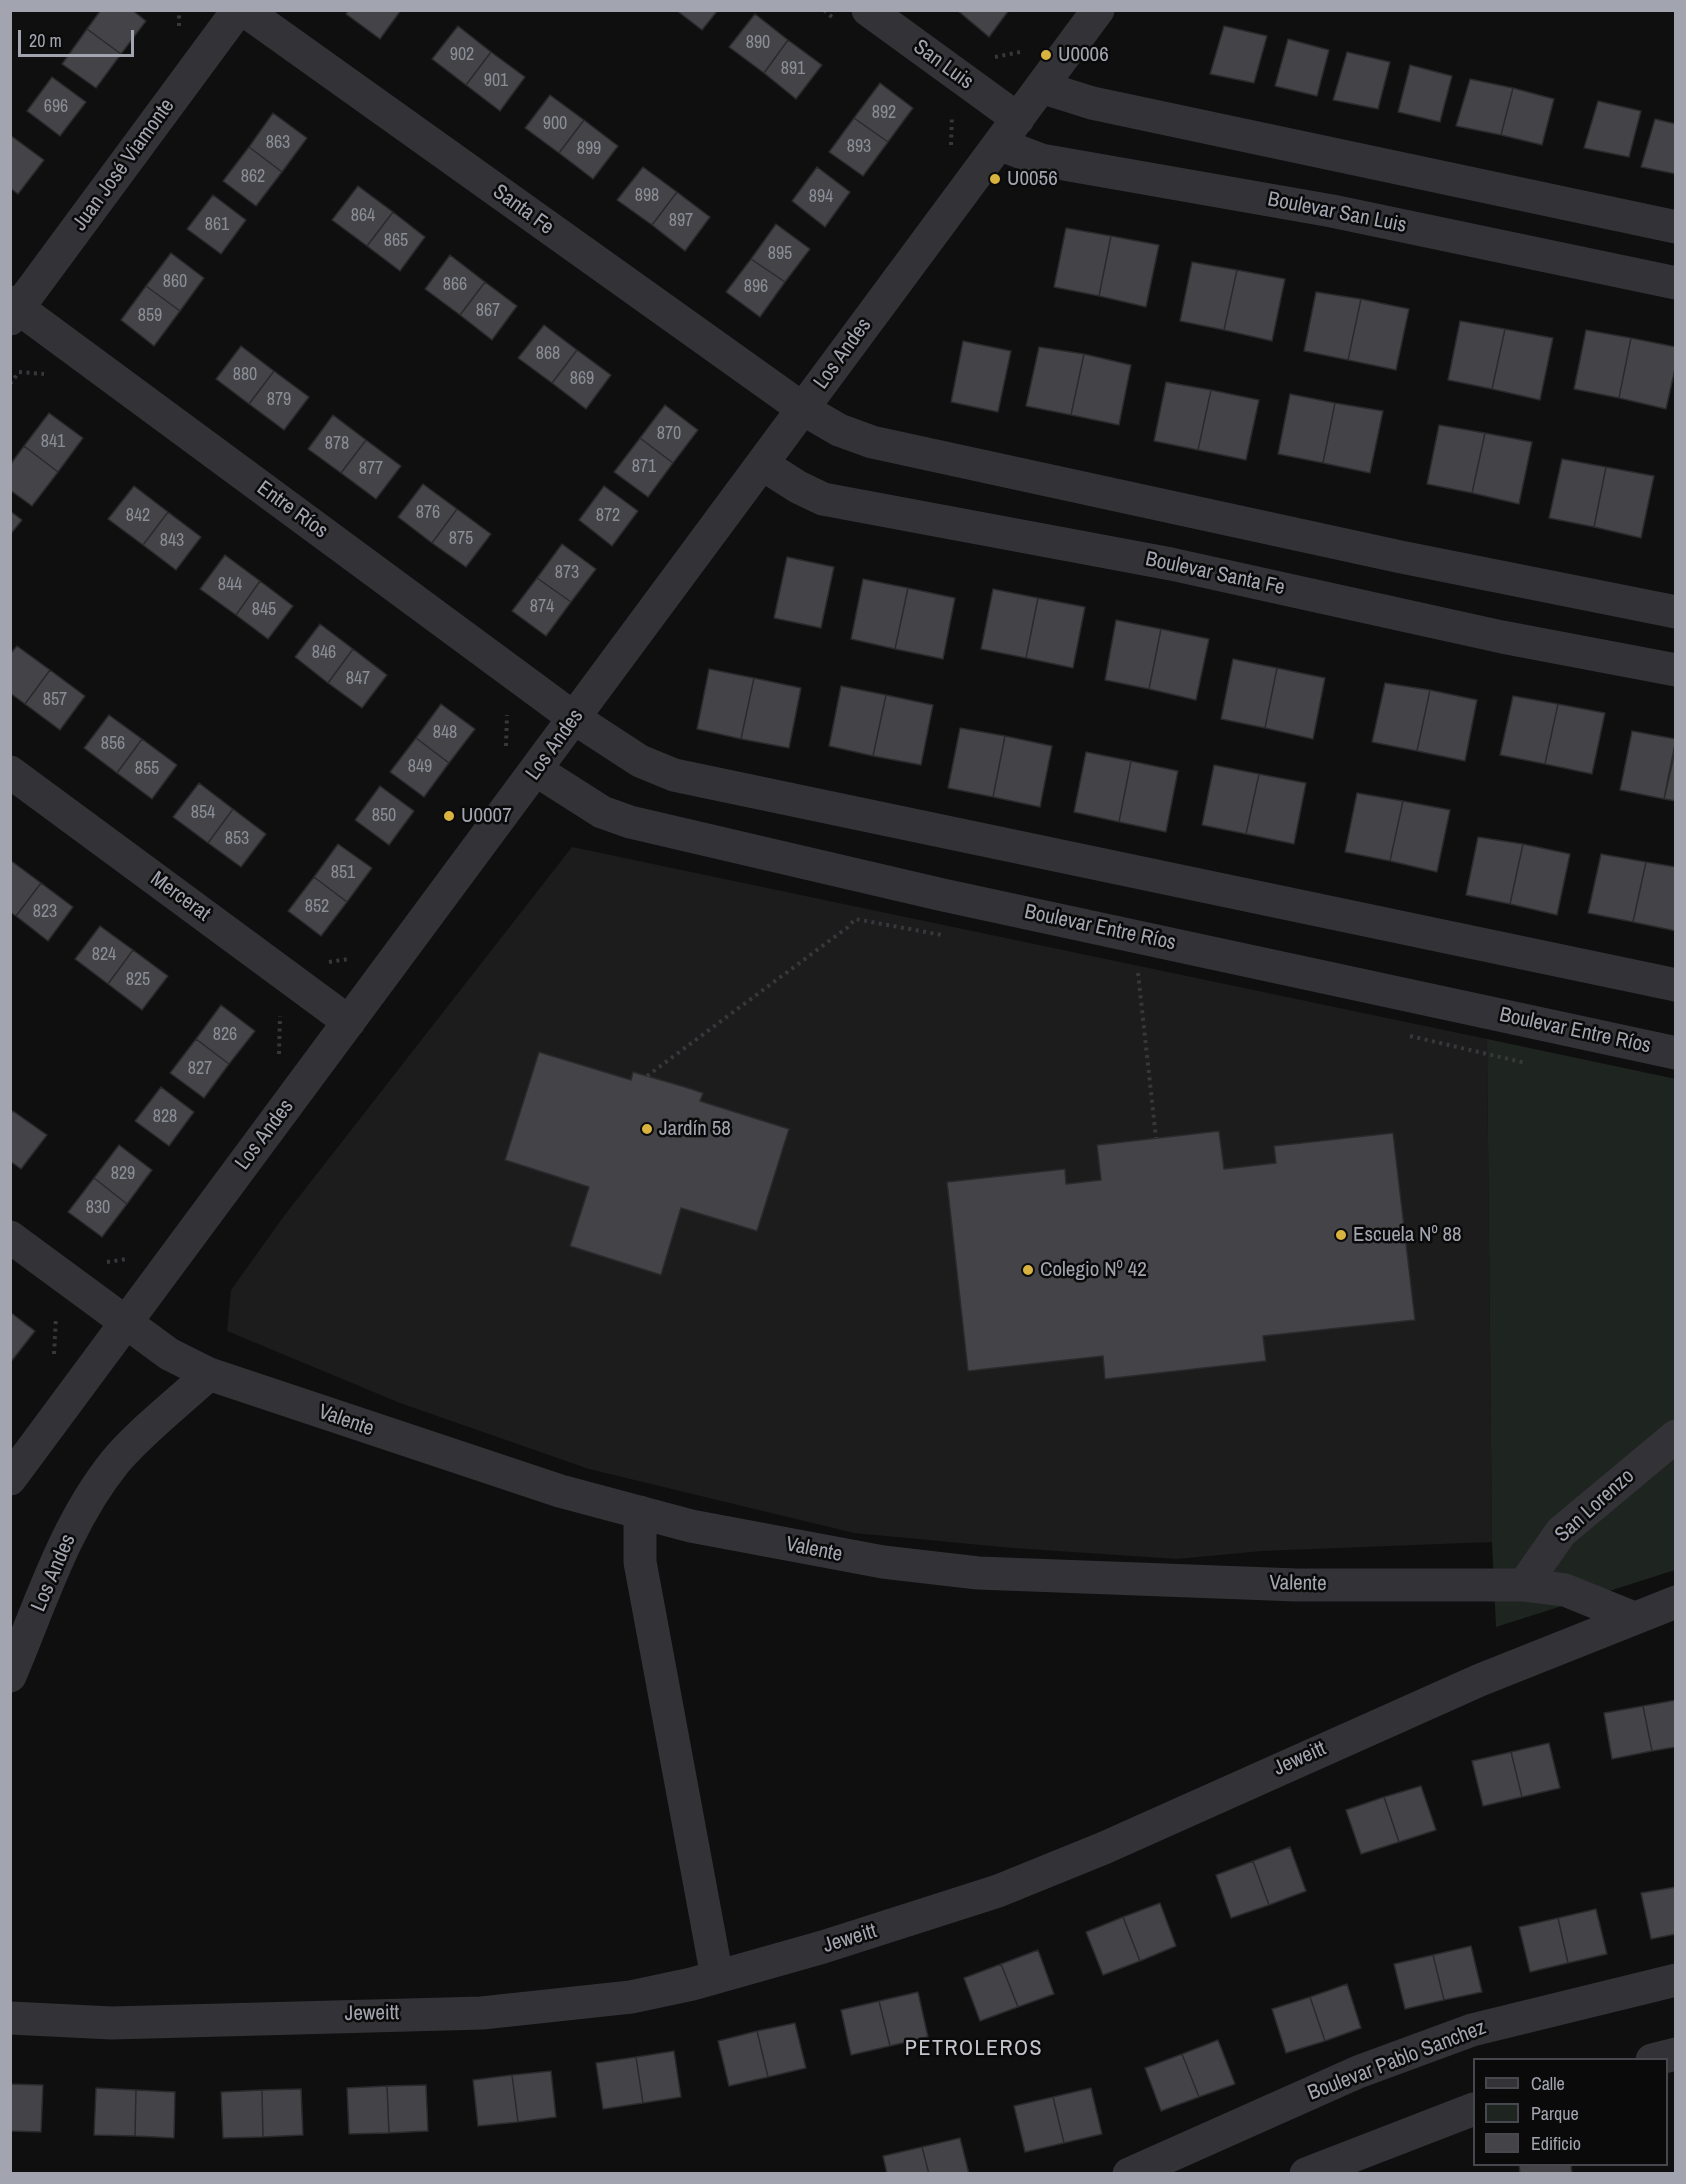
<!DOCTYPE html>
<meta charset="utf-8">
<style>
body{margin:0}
#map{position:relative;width:1686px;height:2184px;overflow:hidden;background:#0f0f10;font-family:"Archivo Narrow",sans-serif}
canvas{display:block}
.frame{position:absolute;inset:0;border:12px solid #a2a5b0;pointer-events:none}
.legend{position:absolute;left:1473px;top:2058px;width:195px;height:108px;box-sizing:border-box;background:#0b0a0b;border:2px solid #47484d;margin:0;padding:8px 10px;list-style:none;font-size:18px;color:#a2a5b0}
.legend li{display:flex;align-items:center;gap:12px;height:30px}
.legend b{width:30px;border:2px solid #47484d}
.scale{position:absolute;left:18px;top:30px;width:116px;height:27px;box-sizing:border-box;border:3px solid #a2a5b0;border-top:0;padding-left:8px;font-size:18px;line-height:21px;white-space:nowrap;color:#a2a5b0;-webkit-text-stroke:4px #0b0a0b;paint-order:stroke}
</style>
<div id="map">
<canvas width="1686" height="2184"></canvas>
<div class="frame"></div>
<ul class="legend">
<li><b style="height:8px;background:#333337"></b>Calle</li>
<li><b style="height:16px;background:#1e241f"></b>Parque</li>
<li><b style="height:16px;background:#444448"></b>Edificio</li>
</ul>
<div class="scale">20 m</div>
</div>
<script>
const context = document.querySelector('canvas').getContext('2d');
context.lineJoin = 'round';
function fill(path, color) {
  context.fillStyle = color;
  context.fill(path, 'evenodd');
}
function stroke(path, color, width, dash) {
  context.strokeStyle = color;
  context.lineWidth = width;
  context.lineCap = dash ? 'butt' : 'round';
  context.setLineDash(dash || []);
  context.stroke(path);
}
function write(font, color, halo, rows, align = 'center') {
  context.font = font + ' "Archivo Narrow",sans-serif';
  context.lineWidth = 5;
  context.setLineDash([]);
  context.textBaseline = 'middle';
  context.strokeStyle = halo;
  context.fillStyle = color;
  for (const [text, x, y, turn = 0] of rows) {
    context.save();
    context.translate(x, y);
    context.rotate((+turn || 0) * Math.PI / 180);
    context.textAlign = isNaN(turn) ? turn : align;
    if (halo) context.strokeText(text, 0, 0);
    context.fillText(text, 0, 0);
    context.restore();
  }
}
fill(new Path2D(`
 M 572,847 L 1487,1039 L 1492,1542 L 1262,1551 L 1177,1559 L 1013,1548 L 854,1533 L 589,1469 L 400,1403 L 227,1331 L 231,1290 L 284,1216 Z`), '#1c1c1d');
fill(new Path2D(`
 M 1487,1039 L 1676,1079 L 1675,1570 L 1496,1627 L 1492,1542 Z`), '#1e241f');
const building = new Path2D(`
 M 101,10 L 132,10 L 146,21 L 121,54 L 87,29 Z
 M 349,10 L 401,10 L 380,39 L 346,14 Z
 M 676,10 L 718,10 L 702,30 Z
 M 957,10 L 1009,10 L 989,37 Z
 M 755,14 L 788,40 L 764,73 L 729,47 Z
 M 458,26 L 491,52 L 466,85 L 432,59 Z
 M 1224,26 L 1267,36 L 1254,83 L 1210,74 Z
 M 87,29 L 121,54 L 96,88 L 62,64 Z
 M 1288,39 L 1329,50 L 1317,96 L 1275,86 Z
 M 788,40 L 822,65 L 796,99 L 764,73 Z
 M 491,52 L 525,77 L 500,111 L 466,85 Z
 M 1347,52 L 1390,62 L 1378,109 L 1333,100 Z
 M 1410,65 L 1452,76 L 1440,122 L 1398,112 Z
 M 52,77 L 86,102 L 60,136 L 27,111 Z
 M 1470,79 L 1513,88 L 1501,135 L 1456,126 Z
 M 880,83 L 913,108 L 888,142 L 854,118 Z
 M 1513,88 L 1554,99 L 1542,145 L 1501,135 Z
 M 550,95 L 584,120 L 559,153 L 525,128 Z
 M 1598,101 L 1641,111 L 1629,157 L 1584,148 Z
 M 273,113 L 307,138 L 282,172 L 249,147 Z
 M 854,118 L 888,142 L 863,176 L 829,152 Z
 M 1655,119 L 1676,124 L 1676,174 L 1641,167 Z
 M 584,120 L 618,146 L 593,179 L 559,153 Z
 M 10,135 L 44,160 L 18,194 L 10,188 Z
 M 249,147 L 282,172 L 256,206 L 223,181 Z
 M 643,167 L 677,192 L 652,225 L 617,200 Z
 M 817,167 L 850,192 L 825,227 L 792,201 Z
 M 358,186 L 393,212 L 367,246 L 332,220 Z
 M 677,192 L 710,217 L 685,251 L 652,225 Z
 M 213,195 L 246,220 L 221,254 L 187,229 Z
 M 393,212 L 425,237 L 400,271 L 367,246 Z
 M 776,224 L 810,249 L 785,282 L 751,259 Z
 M 1066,228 L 1111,236 L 1099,296 L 1054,287 Z
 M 1111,236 L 1159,245 L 1146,307 L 1099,296 Z
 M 171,253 L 204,278 L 180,311 L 146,286 Z
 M 450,255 L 485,282 L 460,315 L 425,289 Z
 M 751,259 L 785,282 L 760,317 L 726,292 Z
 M 1192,262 L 1237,270 L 1224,330 L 1180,321 Z
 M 1237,270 L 1285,279 L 1272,341 L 1224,330 Z
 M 485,282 L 517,306 L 492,340 L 460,315 Z
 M 146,286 L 180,311 L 154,346 L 121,320 Z
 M 1316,292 L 1361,299 L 1348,360 L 1304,351 Z
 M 1361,299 L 1409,309 L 1396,370 L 1348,360 Z
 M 1460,321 L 1505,329 L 1492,389 L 1448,380 Z
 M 544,325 L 577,350 L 552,383 L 518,358 Z
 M 1505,329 L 1553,338 L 1540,400 L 1492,389 Z
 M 1586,330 L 1631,338 L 1619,398 L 1574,389 Z
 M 1631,338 L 1676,347 L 1676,364 L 1666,409 L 1619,398 Z
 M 963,341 L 1011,351 L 998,412 L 951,402 Z
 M 241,346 L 274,371 L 249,404 L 216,379 Z
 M 1039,347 L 1084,354 L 1071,415 L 1026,406 Z
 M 577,350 L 611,375 L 586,409 L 552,383 Z
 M 1084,354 L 1131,365 L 1119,425 L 1071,415 Z
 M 274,371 L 309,397 L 284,430 L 249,404 Z
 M 1166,382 L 1211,390 L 1198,450 L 1154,441 Z
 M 1211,390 L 1259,400 L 1246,460 L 1198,450 Z
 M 1290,394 L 1335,403 L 1323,463 L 1278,454 Z
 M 1335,403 L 1383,411 L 1370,473 L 1323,463 Z
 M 665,405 L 698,430 L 673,463 L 640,438 Z
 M 49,413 L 83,438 L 58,472 L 24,446 Z
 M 333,415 L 366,440 L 341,473 L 308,449 Z
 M 1439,425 L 1485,433 L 1472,493 L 1427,484 Z
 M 1485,433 L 1532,442 L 1519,504 L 1472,493 Z
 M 640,438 L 673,463 L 648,497 L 614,472 Z
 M 366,440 L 401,466 L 376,499 L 341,473 Z
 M 24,446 L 58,472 L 32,506 L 10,490 L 10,465 Z
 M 1562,459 L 1606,467 L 1594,527 L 1549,518 Z
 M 1606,467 L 1654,476 L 1641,538 L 1594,527 Z
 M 423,484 L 457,509 L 432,543 L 398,517 Z
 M 134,486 L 168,512 L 143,545 L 108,519 Z
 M 604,486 L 638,511 L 612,546 L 579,520 Z
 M 457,509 L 491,534 L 466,567 L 432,543 Z
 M 10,511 L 22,520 L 10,535 Z
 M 168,512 L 201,537 L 176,570 L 143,545 Z
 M 562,544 L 596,569 L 571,602 L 537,578 Z
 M 225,555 L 260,581 L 236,615 L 200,589 Z
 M 787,557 L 834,567 L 821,628 L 774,618 Z
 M 537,578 L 571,602 L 546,636 L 512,611 Z
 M 863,579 L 908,588 L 895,649 L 851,639 Z
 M 260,581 L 293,606 L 268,639 L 236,615 Z
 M 908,588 L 955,598 L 943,659 L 895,649 Z
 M 993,589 L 1038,598 L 1026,658 L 981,649 Z
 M 1038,598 L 1085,607 L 1073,668 L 1026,658 Z
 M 1116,620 L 1161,629 L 1149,689 L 1105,680 Z
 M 320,624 L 353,649 L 328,683 L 295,657 Z
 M 1161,629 L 1209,639 L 1196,700 L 1149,689 Z
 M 17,646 L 50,670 L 25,704 L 10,693 L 10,654 Z
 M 353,649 L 387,675 L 362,708 L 328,683 Z
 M 1233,659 L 1277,668 L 1265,728 L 1221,719 Z
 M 1277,668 L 1325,678 L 1313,739 L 1265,728 Z
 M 709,669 L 754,678 L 741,739 L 697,729 Z
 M 50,670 L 85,696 L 60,730 L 25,704 Z
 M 754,678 L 801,688 L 789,748 L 741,739 Z
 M 1385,683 L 1430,690 L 1417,751 L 1372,742 Z
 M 841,686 L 886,695 L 873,756 L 829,746 Z
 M 1430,690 L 1477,700 L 1465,761 L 1417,751 Z
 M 886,695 L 933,705 L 921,765 L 873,756 Z
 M 1513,696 L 1558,704 L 1545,764 L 1500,755 Z
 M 441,704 L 475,729 L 449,763 L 416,738 Z
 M 1558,704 L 1605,713 L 1592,774 L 1545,764 Z
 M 109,715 L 142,739 L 117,773 L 84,748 Z
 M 960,728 L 1005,736 L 993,797 L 948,788 Z
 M 1632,731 L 1676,739 L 1664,799 L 1620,790 Z
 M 1005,736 L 1052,746 L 1040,807 L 993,797 Z
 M 416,738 L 449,763 L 424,797 L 390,772 Z
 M 142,739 L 177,765 L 152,799 L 117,773 Z
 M 1676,747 L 1676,801 L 1664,799 Z
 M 1086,752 L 1131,761 L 1119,822 L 1074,812 Z
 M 1131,761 L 1178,771 L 1166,832 L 1119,822 Z
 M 1214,765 L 1259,774 L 1246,834 L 1202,825 Z
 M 1259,774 L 1306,783 L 1294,844 L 1246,834 Z
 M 199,783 L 233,809 L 208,843 L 173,817 Z
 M 380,786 L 414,811 L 389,845 L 355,820 Z
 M 1357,793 L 1403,801 L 1390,861 L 1345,852 Z
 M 1403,801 L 1450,810 L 1437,872 L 1390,861 Z
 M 233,809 L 266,834 L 241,867 L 208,843 Z
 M 1478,837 L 1523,844 L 1510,904 L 1466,895 Z
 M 338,844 L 372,868 L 347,902 L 314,877 Z
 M 1523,844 L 1570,854 L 1557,915 L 1510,904 Z
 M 1601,854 L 1646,862 L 1633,922 L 1588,913 Z
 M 10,860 L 41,883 L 16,916 L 10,912 Z
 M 1646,862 L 1676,867 L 1676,931 L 1633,922 Z
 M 314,877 L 347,902 L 321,936 L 288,911 Z
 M 41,883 L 73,907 L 48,941 L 16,916 Z
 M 100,926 L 133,950 L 108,984 L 75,959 Z
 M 133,950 L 168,976 L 142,1010 L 108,984 Z
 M 221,1005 L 255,1031 L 229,1064 L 196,1039 Z
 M 196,1039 L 229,1064 L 204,1098 L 170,1073 Z
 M 539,1052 L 631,1080 L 633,1072 L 685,1087 L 703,1093 L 700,1101 L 789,1129 L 757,1231 L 681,1208 L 661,1275 L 570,1246 L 589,1187 L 505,1160 Z
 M 161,1087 L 194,1112 L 169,1146 L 135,1121 Z
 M 13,1111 L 47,1135 L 21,1169 L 10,1161 L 10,1114 Z
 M 1219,1131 L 1224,1169 L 1276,1163 L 1274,1146 L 1393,1133 L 1415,1320 L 1263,1336 L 1266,1361 L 1105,1379 L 1103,1356 L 968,1371 L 947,1182 L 1065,1169 L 1066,1184 L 1101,1180 L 1097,1145 Z
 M 119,1145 L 152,1170 L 127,1204 L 94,1178 Z
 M 94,1178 L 127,1204 L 102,1237 L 68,1212 Z
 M 10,1312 L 35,1331 L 10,1363 Z
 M 1676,1700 L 1676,1747 L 1652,1751 L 1643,1706 Z
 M 1643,1706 L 1652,1751 L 1612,1759 L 1604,1713 Z
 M 1549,1743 L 1560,1788 L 1522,1797 L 1511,1752 Z
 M 1511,1752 L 1522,1797 L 1483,1806 L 1472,1761 Z
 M 1421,1786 L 1436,1830 L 1399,1842 L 1384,1797 Z
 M 1384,1797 L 1399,1842 L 1361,1854 L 1346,1810 Z
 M 1290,1847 L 1306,1891 L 1269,1905 L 1253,1861 Z
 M 1253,1861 L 1269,1905 L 1231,1918 L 1216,1875 Z
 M 1676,1887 L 1676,1934 L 1651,1939 L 1641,1893 Z
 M 1160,1903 L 1176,1946 L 1140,1961 L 1123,1917 Z
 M 1596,1909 L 1607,1954 L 1568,1963 L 1558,1918 Z
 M 1123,1917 L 1140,1961 L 1103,1975 L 1086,1932 Z
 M 1558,1918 L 1568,1963 L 1530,1972 L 1519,1927 Z
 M 1471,1946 L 1482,1992 L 1444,2000 L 1433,1955 Z
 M 1038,1950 L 1054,1994 L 1018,2007 L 1001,1964 Z
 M 1433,1955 L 1444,2000 L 1405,2009 L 1394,1964 Z
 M 1001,1964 L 1018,2007 L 980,2021 L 964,1978 Z
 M 1347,1984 L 1361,2028 L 1325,2041 L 1310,1997 Z
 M 918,1992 L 928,2037 L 890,2046 L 879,2001 Z
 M 1310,1997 L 1325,2041 L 1286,2053 L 1272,2009 Z
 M 879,2001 L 890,2046 L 851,2055 L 841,2010 Z
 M 795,2023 L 806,2068 L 768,2077 L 757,2031 Z
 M 757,2031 L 768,2077 L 729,2086 L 718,2041 Z
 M 1218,2040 L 1235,2084 L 1199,2097 L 1182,2054 Z
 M 674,2051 L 681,2097 L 643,2103 L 636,2057 Z
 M 1182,2054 L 1199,2097 L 1161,2111 L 1145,2068 Z
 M 636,2057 L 643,2103 L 603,2109 L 596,2063 Z
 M 551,2071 L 556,2117 L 518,2122 L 512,2075 Z
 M 512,2075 L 518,2122 L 478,2126 L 473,2080 Z
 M 10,2084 L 43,2085 L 41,2132 L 10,2131 Z
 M 426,2085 L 428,2131 L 389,2133 L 387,2086 Z
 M 387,2086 L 389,2133 L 349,2134 L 347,2088 Z
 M 96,2088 L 136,2090 L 135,2136 L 94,2135 Z
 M 1091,2088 L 1102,2134 L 1064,2143 L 1053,2097 Z
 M 301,2089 L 303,2135 L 263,2137 L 262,2090 Z
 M 136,2090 L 175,2092 L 174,2138 L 135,2136 Z
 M 262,2090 L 263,2137 L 223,2138 L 221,2092 Z
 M 1053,2097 L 1064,2143 L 1025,2152 L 1014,2106 Z
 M 960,2138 L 969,2174 L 929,2174 L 922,2147 Z
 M 922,2147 L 929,2174 L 887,2174 L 883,2156 Z
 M 1519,2164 L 1571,2164 L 1572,2174 L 1520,2174 Z`);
fill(building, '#444448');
stroke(building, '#2a2a2c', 1.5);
stroke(new Path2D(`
 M 824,10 L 832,17
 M 179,26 L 179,10
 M 995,57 L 1020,52
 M 951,145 L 952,116
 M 10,384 L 19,372 L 44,374
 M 506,746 L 507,715
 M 329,962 L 348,959
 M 1138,973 L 1156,1138
 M 1410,1036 L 1526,1063
 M 279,1054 L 280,1016
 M 647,1076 L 848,927 L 855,919 L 942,935
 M 107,1262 L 127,1259
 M 54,1354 L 56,1317`), '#37383c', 4, [3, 4.5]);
stroke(new Path2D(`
 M 244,10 L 803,409 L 839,430 L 872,442 L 1401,557 L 1676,612
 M 868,10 L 1018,119
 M 1041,87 L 1092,103 L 1676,227
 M 999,144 L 1041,160 L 1332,211 L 1676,283
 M 10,302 L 574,718 L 640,761 L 674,775 L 1676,985
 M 10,319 L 238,10
 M 762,464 L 798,487 L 823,499 L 1171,564 L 1502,637 L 1676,670
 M 536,770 L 602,812 L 630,822 L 943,895 L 1676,1053
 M 10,772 L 349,1022
 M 10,1237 L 169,1354 L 209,1374 L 560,1491 L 691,1526 L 883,1562 L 978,1573 L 1297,1585 L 1524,1585 L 1565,1590 L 1634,1618
 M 10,1479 L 1098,10
 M 640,1512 L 640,1562 L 717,1977
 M 1524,1585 L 1561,1532 L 1676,1436
 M 10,1676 C 41,1603 65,1524 115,1462 C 140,1432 180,1401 209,1374
 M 10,2018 L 112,2023 L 482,2013 L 631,1997 L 692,1984 L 823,1947 L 998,1891 L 1104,1848 L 1480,1680 L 1676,1602
 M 1652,2060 L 1676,2054
 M 1129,2174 L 1358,2072 L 1472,2030 L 1676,1980
 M 1306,2174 L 1474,2109`), '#333337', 33);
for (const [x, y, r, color] of [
 [1046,55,6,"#d8b33f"],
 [995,179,6,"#d8b33f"],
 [449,816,6,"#d8b33f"],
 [647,1129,6,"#d8b33f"],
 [1341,1235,6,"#d8b33f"],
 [1028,1270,6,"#d8b33f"]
]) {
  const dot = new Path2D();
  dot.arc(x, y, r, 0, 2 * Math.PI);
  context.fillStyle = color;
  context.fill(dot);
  stroke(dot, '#0b0a0b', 2);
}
write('18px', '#8a8d96', null, [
 ["890",758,43],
 ["902",462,55],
 ["891",793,69],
 ["901",496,81],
 ["696",56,107],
 ["892",884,113],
 ["900",555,124],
 ["863",278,143],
 ["893",859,147],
 ["899",589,149],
 ["862",253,177],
 ["898",647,196],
 ["894",821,197],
 ["864",363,216],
 ["897",681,221],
 ["861",217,225],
 ["865",396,241],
 ["895",780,254],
 ["860",175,282],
 ["866",455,285],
 ["896",756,287],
 ["867",488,311],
 ["859",150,316],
 ["868",548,354],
 ["880",245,375],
 ["869",582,379],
 ["879",279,400],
 ["870",669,434],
 ["841",53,442],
 ["878",337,444],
 ["871",644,467],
 ["877",371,469],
 ["876",428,513],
 ["842",138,516],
 ["872",608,516],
 ["875",461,539],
 ["843",172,541],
 ["873",567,573],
 ["844",230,585],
 ["874",542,607],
 ["845",264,610],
 ["846",324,653],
 ["847",358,679],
 ["857",55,700],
 ["848",445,733],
 ["856",113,744],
 ["849",420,767],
 ["855",147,769],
 ["854",203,813],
 ["850",384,816],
 ["853",237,839],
 ["851",343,873],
 ["852",317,907],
 ["823",45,912],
 ["824",104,955],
 ["825",138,980],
 ["826",225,1035],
 ["827",200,1069],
 ["828",165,1117],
 ["829",123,1174],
 ["830",98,1208]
]);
write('21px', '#a2a5b0', '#0b0a0b', [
 ["U0006",1058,55],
 ["U0056",1007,179],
 ["U0007",461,816],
 ["Jardín 58",659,1129],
 ["Escuela Nº 88",1353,1235],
 ["Colegio Nº 42",1040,1270]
], 'left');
write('21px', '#a2a5b0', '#0b0a0b', [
 ["San Luis",943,65,36],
 ["Juan José Viamonte",124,165,-54],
 ["Santa Fe",523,210,36],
 ["Boulevar San Luis",1337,213,11],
 ["Los Andes",843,354,-54],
 ["Entre Ríos",292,510,36],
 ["Boulevar Santa Fe",1215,574,12],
 ["Los Andes",555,745,-54],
 ["Mercerat",180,897,36],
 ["Boulevar Entre Ríos",1100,928,12],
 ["Boulevar Entre Ríos",1575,1031,12],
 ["Los Andes",265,1135,-53],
 ["Valente",346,1421,19],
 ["San Lorenzo",1595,1506,-42],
 ["Valente",814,1550,11],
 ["Los Andes",54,1573,-67],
 ["Valente",1298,1584,1],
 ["Jeweitt",1300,1759,-24],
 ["Jeweitt",850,1939,-17],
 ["Jeweitt",372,2014,-1],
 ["Boulevar Pablo Sanchez",1397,2061,-21]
]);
context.letterSpacing = '1.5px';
write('22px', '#c3c4cc', '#0b0a0b', [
 ["PETROLEROS",974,2049]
]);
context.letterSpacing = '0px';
</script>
